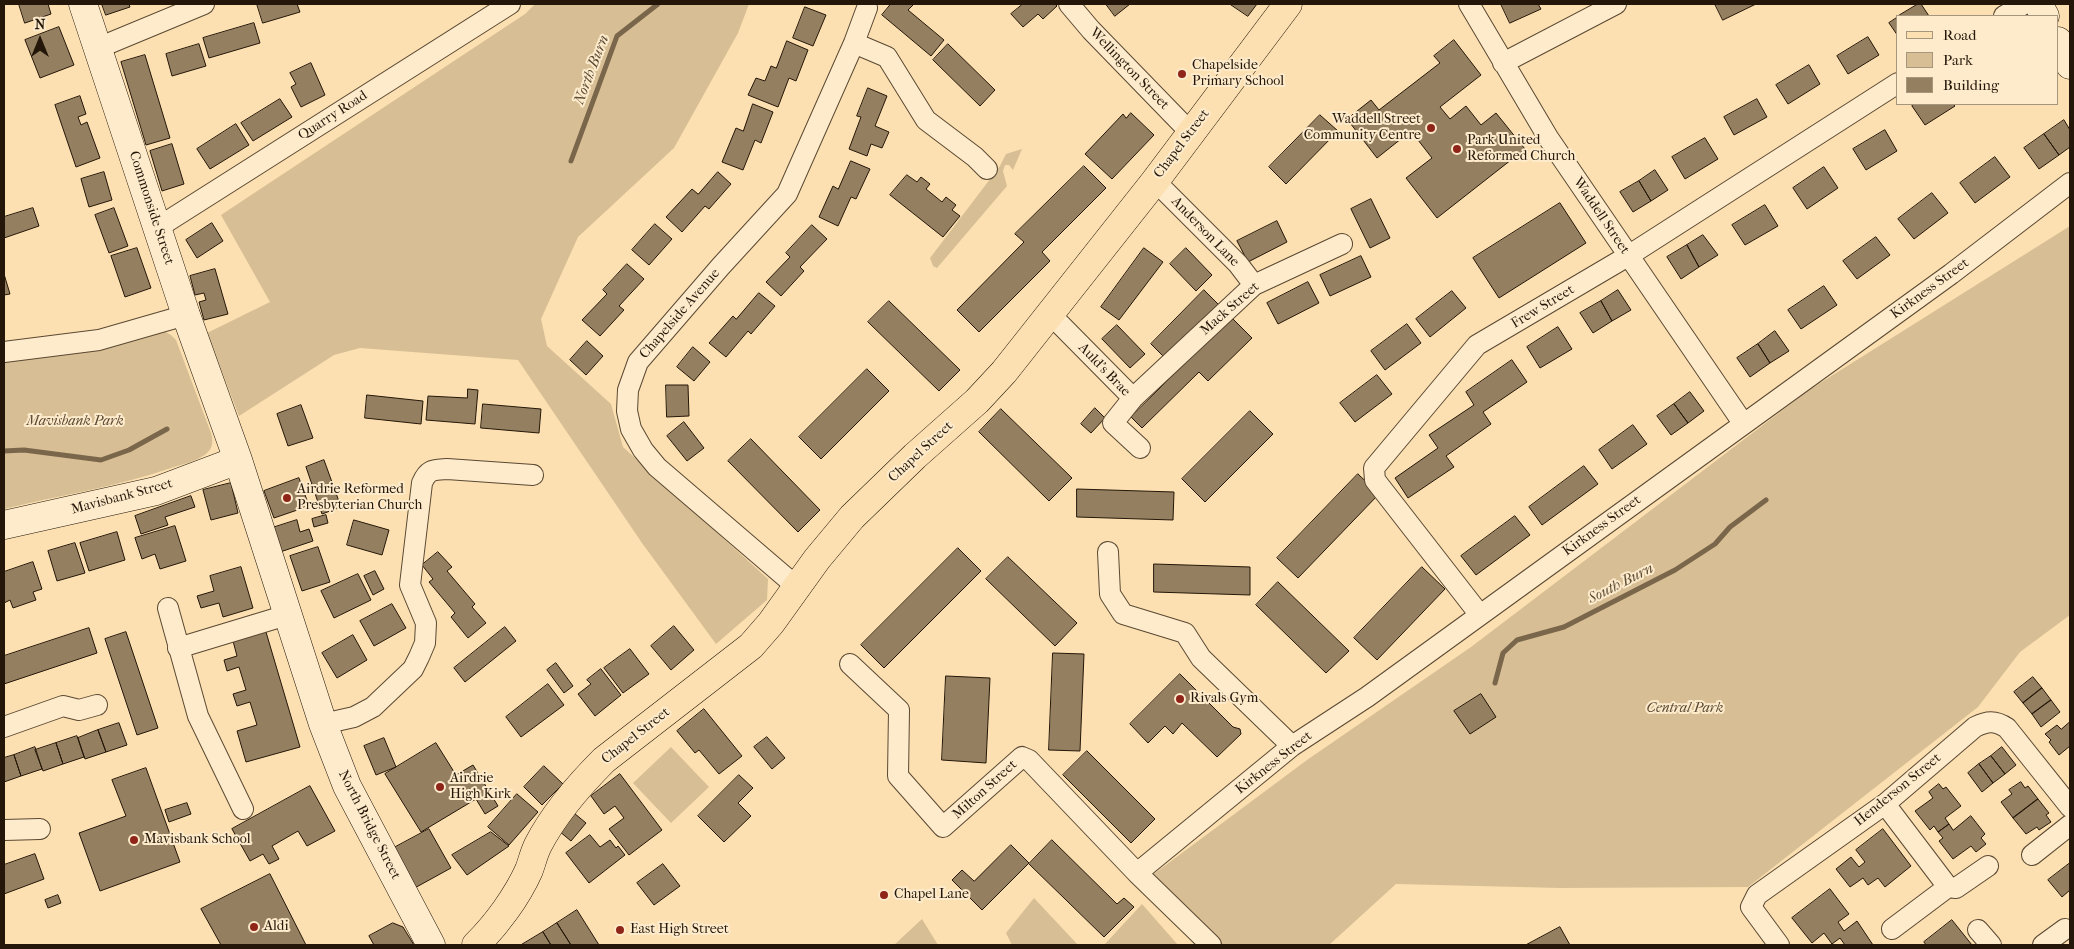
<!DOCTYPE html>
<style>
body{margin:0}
#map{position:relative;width:2074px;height:949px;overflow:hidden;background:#fce0b1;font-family:"IM FELL French Canon",serif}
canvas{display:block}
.frame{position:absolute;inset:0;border:5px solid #241608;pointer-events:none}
.legend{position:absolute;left:1896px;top:15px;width:162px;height:90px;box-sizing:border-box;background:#fdebcc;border:1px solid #a6967e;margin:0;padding:6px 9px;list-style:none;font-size:15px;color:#241608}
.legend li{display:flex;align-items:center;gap:10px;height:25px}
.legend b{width:25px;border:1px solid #a6967e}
.north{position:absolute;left:15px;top:15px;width:50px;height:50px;-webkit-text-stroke:4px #fdebcc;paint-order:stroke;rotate:0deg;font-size:14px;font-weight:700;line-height:20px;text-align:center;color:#241608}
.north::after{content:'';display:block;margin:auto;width:18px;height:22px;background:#241608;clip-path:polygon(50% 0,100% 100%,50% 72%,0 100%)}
</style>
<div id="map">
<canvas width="2074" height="949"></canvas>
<div class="frame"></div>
<ul class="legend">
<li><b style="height:6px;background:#fce0b1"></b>Road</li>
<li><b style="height:14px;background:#d7be94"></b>Park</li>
<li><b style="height:14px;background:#947f60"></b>Building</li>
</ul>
<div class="north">N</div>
</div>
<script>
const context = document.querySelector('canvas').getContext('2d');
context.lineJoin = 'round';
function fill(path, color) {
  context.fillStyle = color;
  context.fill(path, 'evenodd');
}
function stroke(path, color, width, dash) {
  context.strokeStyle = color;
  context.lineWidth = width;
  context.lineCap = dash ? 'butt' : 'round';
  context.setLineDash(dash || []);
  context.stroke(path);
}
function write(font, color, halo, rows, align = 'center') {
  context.font = font + ' "IM FELL French Canon",serif';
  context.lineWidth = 4;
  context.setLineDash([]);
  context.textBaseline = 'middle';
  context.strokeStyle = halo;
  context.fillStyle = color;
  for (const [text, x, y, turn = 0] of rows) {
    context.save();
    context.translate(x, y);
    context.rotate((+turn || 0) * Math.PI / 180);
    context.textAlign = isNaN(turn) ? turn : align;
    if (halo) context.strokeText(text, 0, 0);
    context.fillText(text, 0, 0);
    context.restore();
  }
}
fill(new Path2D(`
 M 535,4 L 749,4 L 738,33 L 674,148 L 578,237 L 541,319 L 547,346 L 611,404 L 623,447 L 768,579 L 767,600 L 716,644 L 642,543 L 518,360 L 360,348 L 334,355 L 239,416 L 207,333 L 270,302 L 221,215 L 525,14 Z
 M 1022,149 L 1013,170 L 1009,165 L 1005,165 L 1003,171 L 1007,186 L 937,268 L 933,266 L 930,258 L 1000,166 L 1006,154 Z
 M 2070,226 L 2070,615 L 2020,652 L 1978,707 L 1748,887 L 1560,888 L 1396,884 L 1329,945 L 1217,945 L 1151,876 L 1307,760 L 1471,647 L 1809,390 Z
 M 162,330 L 171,335 L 176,340 L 211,433 C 213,440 213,446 209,451 C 200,461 183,464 171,468 C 115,487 61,495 4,509 L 4,358 Z
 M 671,747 L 709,787 L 671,823 L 633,783 Z
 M 1034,898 L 1078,945 L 1012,945 L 1006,933 Z
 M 1142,904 L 1178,945 L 1104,945 Z
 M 922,919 L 938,945 L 894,945 Z`), '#d7be94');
stroke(new Path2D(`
 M 571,161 L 617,36 L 658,4
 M 4,451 L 24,450 L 101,460 L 129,450 L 167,429
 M 1495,683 L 1503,653 L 1517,640 L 1564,627 L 1675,570 L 1715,544 L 1730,527 L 1766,500`), '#7a664b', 5);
const building = new Path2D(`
 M 19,4 L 48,4 L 51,14 L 25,23 Z
 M 102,4 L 129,4 L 130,7 L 106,15 Z
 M 257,4 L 297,4 L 300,12 L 263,23 Z
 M 891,4 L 914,4 L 908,10 L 944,40 L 931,56 L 882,15 Z
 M 1023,4 L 1055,4 L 1057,6 L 1043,19 L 1038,14 L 1023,27 L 1011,14 Z
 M 1106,4 L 1130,4 L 1115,16 Z
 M 1230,4 L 1257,4 L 1248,16 Z
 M 1501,4 L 1538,4 L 1541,9 L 1510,23 Z
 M 1715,4 L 1756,4 L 1723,20 Z
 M 1918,4 L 1921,4 L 1929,16 L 1898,16 Z
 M 805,7 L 826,15 L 813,46 L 793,38 Z
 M 1898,17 L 1898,36 L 1889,23 Z
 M 254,23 L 260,43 L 209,58 L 203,38 Z
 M 59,27 L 74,65 L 40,78 L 25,40 Z
 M 1868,37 L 1879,55 L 1848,74 L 1837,56 Z
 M 1454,40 L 1481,75 L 1440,107 L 1450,119 L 1466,106 L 1481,125 L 1496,113 L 1525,149 L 1437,218 L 1406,178 L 1432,158 L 1411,131 L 1377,158 L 1347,119 L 1371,100 L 1379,110 L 1440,63 L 1434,56 Z
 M 787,41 L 808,50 L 796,81 L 789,78 L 778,107 L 748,95 L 756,78 L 765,81 L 771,66 L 776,68 Z
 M 199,44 L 206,66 L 172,76 L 166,54 Z
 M 948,44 L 995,90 L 980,106 L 933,60 Z
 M 145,55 L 170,138 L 146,145 L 121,62 Z
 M 311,63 L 325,95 L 301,107 L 291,87 L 296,84 L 290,73 Z
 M 1809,65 L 1820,84 L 1788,104 L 1776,85 Z
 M 868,88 L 887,96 L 875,126 L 889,132 L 882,148 L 871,144 L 867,156 L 849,149 L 861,117 L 857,116 Z
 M 80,96 L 86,114 L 78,117 L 81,125 L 87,122 L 100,158 L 76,167 L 55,105 Z
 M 280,99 L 292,117 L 253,141 L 241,123 Z
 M 1757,99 L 1767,117 L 1734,135 L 1724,117 Z
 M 753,104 L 773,112 L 761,143 L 755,140 L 743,170 L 722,162 L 736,128 L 743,131 Z
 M 1915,104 L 1953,104 L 1955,106 L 1925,125 L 1912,106 Z
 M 1131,113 L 1154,135 L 1112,179 L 1085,154 L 1123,114 L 1126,118 Z
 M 1320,115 L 1338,131 L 1286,184 L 1269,167 Z
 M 2064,120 L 2070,130 L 2070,147 L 2059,155 L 2044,134 Z
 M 236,124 L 249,145 L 210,169 L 197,149 Z
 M 1885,130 L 1897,151 L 1866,170 L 1853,149 Z
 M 2044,134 L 2059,155 L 2039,169 L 2024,148 Z
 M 1705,138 L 1718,159 L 1685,179 L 1672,157 Z
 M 172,144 L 184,184 L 162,191 L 150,151 Z
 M 1995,157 L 2010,177 L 1975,203 L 1960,183 Z
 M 851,161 L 870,169 L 856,199 L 851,197 L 838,226 L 819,217 L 833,186 L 838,189 Z
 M 1084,166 L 1106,188 L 1042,252 L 1050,261 L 979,332 L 957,310 L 1024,242 L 1015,234 Z
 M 1824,167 L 1838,188 L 1807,209 L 1793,188 Z
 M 1655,170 L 1668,190 L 1651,201 L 1639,181 Z
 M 104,172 L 112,200 L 89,207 L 81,179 Z
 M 718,172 L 731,184 L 709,209 L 705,206 L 682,232 L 666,217 L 692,189 L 698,194 Z
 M 907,175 L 917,182 L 921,177 L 930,184 L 926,189 L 942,202 L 946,197 L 956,205 L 952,210 L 960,216 L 943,237 L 890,195 Z
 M 1639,181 L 1651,201 L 1633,212 L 1620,192 Z
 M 1932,193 L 1948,213 L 1914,239 L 1898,219 Z
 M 1371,199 L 1390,238 L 1370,248 L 1351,209 Z
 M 1560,203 L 1586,243 L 1499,298 L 1473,258 Z
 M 1765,205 L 1778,226 L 1745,245 L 1732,225 Z
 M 33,208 L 39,226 L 4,238 L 4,217 Z
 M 114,208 L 128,246 L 109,253 L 95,215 Z
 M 1277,221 L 1287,242 L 1248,262 L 1237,241 Z
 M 212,223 L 223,241 L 197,258 L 186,240 Z
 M 655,224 L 672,239 L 649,265 L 632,250 Z
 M 812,225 L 827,239 L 800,267 L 804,271 L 781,296 L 766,282 L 790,257 L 786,253 Z
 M 1703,235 L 1718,255 L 1699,267 L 1687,245 Z
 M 1876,237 L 1890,255 L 1857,279 L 1843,261 Z
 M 1687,245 L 1699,267 L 1681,279 L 1667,257 Z
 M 137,248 L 151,288 L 125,297 L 111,256 Z
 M 1144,248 L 1163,262 L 1119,320 L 1101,307 Z
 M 1186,248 L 1212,275 L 1196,291 L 1170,264 Z
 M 1361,256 L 1371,277 L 1330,296 L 1320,275 Z
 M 627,264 L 644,279 L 619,306 L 624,310 L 600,336 L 582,320 L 607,294 L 603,290 Z
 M 215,269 L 228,314 L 204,320 L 199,302 L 206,300 L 204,293 L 195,295 L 190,276 Z
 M 4,274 L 10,294 L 4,295 Z
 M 1308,282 L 1319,303 L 1278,324 L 1267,303 Z
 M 1824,286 L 1837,305 L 1801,329 L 1788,310 Z
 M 1204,290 L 1219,305 L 1166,359 L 1151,344 Z
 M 1618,290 L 1631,310 L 1612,321 L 1601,301 Z
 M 1452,291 L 1466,308 L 1430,337 L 1416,319 Z
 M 759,293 L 775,306 L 751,334 L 748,331 L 726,357 L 709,343 L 733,316 L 736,319 Z
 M 889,301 L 960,370 L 939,391 L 868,322 Z
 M 1601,301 L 1612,321 L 1593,333 L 1580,313 Z
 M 1232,318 L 1252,338 L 1208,381 L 1199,372 L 1142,428 L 1131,417 Z
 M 1407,324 L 1421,343 L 1385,370 L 1371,351 Z
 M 1117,325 L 1145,354 L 1130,368 L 1102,339 Z
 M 1558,327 L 1572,349 L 1540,368 L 1527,347 Z
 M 1775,331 L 1789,351 L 1770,363 L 1758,344 Z
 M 587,341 L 603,356 L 586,375 L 570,360 Z
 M 1758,344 L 1770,363 L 1750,377 L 1737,358 Z
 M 693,347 L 710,362 L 694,381 L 677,367 Z
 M 1512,360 L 1527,382 L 1483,412 L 1491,424 L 1446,456 L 1454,467 L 1408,498 L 1395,478 L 1438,448 L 1429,435 L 1474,405 L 1466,392 Z
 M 867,369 L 889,391 L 821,459 L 799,437 Z
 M 1377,375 L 1392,394 L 1355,422 L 1340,403 Z
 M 666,385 L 688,385 L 689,416 L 667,417 Z
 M 468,389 L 478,390 L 475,424 L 426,420 L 428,396 L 467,398 Z
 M 1690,392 L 1704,411 L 1688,423 L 1674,404 Z
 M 367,395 L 423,401 L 421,424 L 365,418 Z
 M 483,404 L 541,409 L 539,433 L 481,428 Z
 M 1674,404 L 1688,423 L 1671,435 L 1657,416 Z
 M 301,405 L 313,438 L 288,446 L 277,414 Z
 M 1095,408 L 1105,418 L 1091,433 L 1081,424 Z
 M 1001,409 L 1072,478 L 1049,501 L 979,432 Z
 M 1250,411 L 1273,434 L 1205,502 L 1182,479 Z
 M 684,422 L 704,448 L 687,461 L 667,436 Z
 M 1633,425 L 1647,444 L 1612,469 L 1599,450 Z
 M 751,439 L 820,510 L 798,532 L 728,461 Z
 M 324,460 L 341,507 L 322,514 L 306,467 Z
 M 1584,466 L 1598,484 L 1542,525 L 1529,507 Z
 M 1358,474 L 1379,494 L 1298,578 L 1277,558 Z
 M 299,478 L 309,506 L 274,518 L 264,491 Z
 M 231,483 L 238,513 L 211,520 L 203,490 Z
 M 1077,489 L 1174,492 L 1173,520 L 1077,517 Z
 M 191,496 L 195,507 L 165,517 L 168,525 L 141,534 L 135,516 Z
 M 326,515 L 328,523 L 314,527 L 312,519 Z
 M 1515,516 L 1530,535 L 1476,575 L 1461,556 Z
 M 297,520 L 300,532 L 309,529 L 313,541 L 280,552 L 272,528 Z
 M 354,520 L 389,530 L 382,555 L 347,545 Z
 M 175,526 L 186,561 L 160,569 L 155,554 L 142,559 L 135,538 Z
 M 117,532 L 125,560 L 89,571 L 80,543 Z
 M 75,543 L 85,573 L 57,581 L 48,551 Z
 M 318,547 L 330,582 L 302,591 L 290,556 Z
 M 958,548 L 981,571 L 884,668 L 861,645 Z
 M 438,552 L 452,567 L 447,571 L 475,604 L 472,607 L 486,623 L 468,638 L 451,617 L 455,613 L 429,582 L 433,579 L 422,565 Z
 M 1008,557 L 1077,623 L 1055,646 L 986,579 Z
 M 33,562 L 42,589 L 33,592 L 36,600 L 13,608 L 10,600 L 4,603 L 4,572 Z
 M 1154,564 L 1250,567 L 1250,595 L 1154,592 Z
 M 241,567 L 253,608 L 223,617 L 219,603 L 201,608 L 197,596 L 214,591 L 210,576 Z
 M 1422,567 L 1445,589 L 1377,660 L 1354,638 Z
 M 375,571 L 384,589 L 373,595 L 364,576 Z
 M 358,574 L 371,600 L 334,618 L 321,591 Z
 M 1278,582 L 1349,651 L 1326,673 L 1256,605 Z
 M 392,604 L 406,628 L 374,646 L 360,621 Z
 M 674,626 L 694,650 L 671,670 L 651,646 Z
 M 505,627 L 516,641 L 465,682 L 454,668 Z
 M 89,628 L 97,653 L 4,684 L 4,656 Z
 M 126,632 L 158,728 L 137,735 L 105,639 Z
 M 266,632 L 300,747 L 246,762 L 237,731 L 257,725 L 250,702 L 237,706 L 233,694 L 246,690 L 239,667 L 227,671 L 224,660 L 237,656 L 233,641 Z
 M 353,635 L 367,660 L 337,678 L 322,653 Z
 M 630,649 L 649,674 L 623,693 L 604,668 Z
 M 1053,653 L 1084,654 L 1080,751 L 1049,750 Z
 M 556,663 L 573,686 L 564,693 L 547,670 Z
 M 601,669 L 621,695 L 595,716 L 578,694 L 591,684 L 587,680 Z
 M 1180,674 L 1233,727 L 1240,729 L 1241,734 L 1217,757 L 1182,723 L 1173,734 L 1165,726 L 1148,743 L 1130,724 Z
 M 946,676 L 990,678 L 986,763 L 942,760 Z
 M 2033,677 L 2042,688 L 2023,703 L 2014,692 Z
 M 548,684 L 564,705 L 521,737 L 506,717 Z
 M 2042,688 L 2051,700 L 2032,714 L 2023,703 Z
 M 1481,694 L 1496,717 L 1470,734 L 1454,711 Z
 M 2051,700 L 2060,712 L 2041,727 L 2032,714 Z
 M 704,709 L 742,756 L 719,774 L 699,750 L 695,753 L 677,731 Z
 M 2070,722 L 2070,746 L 2059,755 L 2049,742 L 2051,740 L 2045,734 L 2057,725 L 2061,729 Z
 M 119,723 L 127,745 L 106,752 L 98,730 Z
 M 98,730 L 106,752 L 85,759 L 78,738 Z
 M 77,736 L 84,757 L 63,764 L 56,743 Z
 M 767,737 L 785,758 L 772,769 L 754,747 Z
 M 384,738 L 396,767 L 376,775 L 364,746 Z
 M 56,743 L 63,764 L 43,771 L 35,750 Z
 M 436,743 L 456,775 L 473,765 L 498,806 L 485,814 L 476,799 L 421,832 L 385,774 Z
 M 35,747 L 42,769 L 21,776 L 14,755 Z
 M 2002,747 L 2016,765 L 2005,774 L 1991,756 Z
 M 1087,751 L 1155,819 L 1131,843 L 1063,775 Z
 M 14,755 L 21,776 L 4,782 L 4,758 Z
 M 1991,756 L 2005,774 L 1993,783 L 1979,764 Z
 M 1979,764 L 1993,783 L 1982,792 L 1968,773 Z
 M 544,766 L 563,784 L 542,805 L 524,787 Z
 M 146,768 L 180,862 L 100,891 L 79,833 L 126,816 L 112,780 Z
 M 620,774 L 662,830 L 629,855 L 609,829 L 624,818 L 615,806 L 604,814 L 591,796 Z
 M 739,775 L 753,788 L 738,803 L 751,816 L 724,842 L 698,816 Z
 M 2021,782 L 2025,788 L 2028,786 L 2038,799 L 2013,818 L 2001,802 L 2012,794 L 2009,790 Z
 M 1939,784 L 1943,789 L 1946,787 L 1961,806 L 1945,818 L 1949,824 L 1938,832 L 1934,826 L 1930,830 L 1915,811 L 1933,798 L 1929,792 Z
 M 310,786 L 335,831 L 307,846 L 298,831 L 272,846 L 279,859 L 269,864 L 263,854 L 250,861 L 232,829 Z
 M 517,794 L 538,812 L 509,845 L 488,827 Z
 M 2038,799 L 2049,813 L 2046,815 L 2051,822 L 2039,830 L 2037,827 L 2026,834 L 2013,818 Z
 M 187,803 L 191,814 L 169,822 L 165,810 Z
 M 574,813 L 586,823 L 571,841 L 559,831 Z
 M 1971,816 L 1985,834 L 1981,838 L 1986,844 L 1976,852 L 1971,846 L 1953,859 L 1939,841 L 1943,838 L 1938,832 L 1949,824 L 1953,830 Z
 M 429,829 L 451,868 L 411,890 L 390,850 Z
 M 1883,829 L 1911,866 L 1885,887 L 1878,878 L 1868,885 L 1863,878 L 1850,887 L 1836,869 L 1851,857 L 1859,867 L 1865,862 L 1856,850 Z
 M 491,832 L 509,846 L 467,875 L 452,855 Z
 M 590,835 L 600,847 L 610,840 L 616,848 L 618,846 L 625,855 L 589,883 L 566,853 Z
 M 1052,840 L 1117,904 L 1124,898 L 1134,907 L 1104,937 L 1029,864 Z
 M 1011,845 L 1029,863 L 982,910 L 952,880 L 962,870 L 974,881 Z
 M 35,854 L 44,879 L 4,894 L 4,865 Z
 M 2070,863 L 2070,890 L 2062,897 L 2048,880 Z
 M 663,864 L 680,886 L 654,905 L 637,883 Z
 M 270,874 L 306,945 L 221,945 L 201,909 Z
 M 1830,889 L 1849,914 L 1838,922 L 1844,931 L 1857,921 L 1873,945 L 1845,945 L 1840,938 L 1832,944 L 1824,933 L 1812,943 L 1792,918 Z
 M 58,895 L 61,903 L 48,908 L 45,900 Z
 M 577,910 L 599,945 L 571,945 L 557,923 Z
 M 1952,920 L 1972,945 L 1926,945 L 1924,942 Z
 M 393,923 L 403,927 L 414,945 L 374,945 L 369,936 Z
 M 557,923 L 571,945 L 551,945 L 543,932 Z
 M 1560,927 L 1570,945 L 1526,945 Z
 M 543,932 L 551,945 L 521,945 Z`);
fill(building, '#947f60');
stroke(building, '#241608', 1);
const street = new Path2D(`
 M 1069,4 L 1091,30 L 1191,133
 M 1469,4 L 1549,139 L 1743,423
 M 2004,16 L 2024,4
 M 854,43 L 887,57 L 926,120 L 975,157 L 987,169
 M 98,48 L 204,4
 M 1503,63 L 1616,4
 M 1155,181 L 1238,264 L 1254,285
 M 157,228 L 510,4
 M 1050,314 L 1133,398 L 1113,423 L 1140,448
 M 4,352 L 99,340 L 186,315
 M 1133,398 L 1254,285 L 1342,244
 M 1108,552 L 1110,594 L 1123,614 L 1185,633 L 1201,658 L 1292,746
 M 797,587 L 657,467 L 643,450 L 631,429 L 627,411 L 628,390 L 638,362 L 721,266 L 787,194 L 854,43 L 867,8
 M 168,608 L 198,716 L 243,809
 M 1480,615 L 1375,480 L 1374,468 L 1477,345 L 1628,256 L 1898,83
 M 178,648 L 287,615
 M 850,664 L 899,710 L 898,776 L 943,827 L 1022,757 L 1029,760 L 1137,873 L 1211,945
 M 323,724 L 354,717 L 373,707 L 413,669 L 419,657 L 425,643 L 426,623 L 410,585 L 422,483 C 428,469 433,470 447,469 L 533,475
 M 4,727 L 63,706 L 79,710 L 97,705
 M 1885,804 L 1948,887
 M 4,830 L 40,829
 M 2032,855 L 2070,825
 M 1137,873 L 1292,746 L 1367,697 L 1951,274 L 2070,183
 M 1892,929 L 1948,887 L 1956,888 L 1988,866
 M 1978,930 L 1991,945
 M 1779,945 L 1751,907 L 1757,895 L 1885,804 L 1975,727 C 1987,721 1995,720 2007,728 L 2070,807
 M 2043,945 L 2065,929`);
const secondary = new Path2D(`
 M 83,4 L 186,315 L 238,460 L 323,724 L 347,786 L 431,945
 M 2038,4 L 2045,16
 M 2058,41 L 2070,65
 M 4,525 L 156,491 L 238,460`);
const primary = new Path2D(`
 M 476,945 C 496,925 517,897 529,870 C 532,862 534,853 538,845 C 554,814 580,784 604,760 L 751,646 L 771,623 L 817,559 L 852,517 L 915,456 L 977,401 L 1004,372 L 1155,181 L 1288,4`);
stroke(street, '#5a4832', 22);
stroke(secondary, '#241608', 29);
stroke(primary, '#241608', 29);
stroke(street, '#fdebcc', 20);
stroke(secondary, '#fdebcc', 28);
stroke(primary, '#fce0b1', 28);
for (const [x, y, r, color] of [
 [1182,74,5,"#8f2418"],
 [1431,128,5,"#8f2418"],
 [1457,149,5,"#8f2418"],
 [287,498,5,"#8f2418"],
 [1180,699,5,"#8f2418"],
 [440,787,5,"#8f2418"],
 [134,840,5,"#8f2418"],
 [884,895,5,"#8f2418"],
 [254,927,5,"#8f2418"],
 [620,930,5,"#8f2418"]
]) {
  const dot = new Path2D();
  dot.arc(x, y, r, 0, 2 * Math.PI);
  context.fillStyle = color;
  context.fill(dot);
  stroke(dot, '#fdebcc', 2);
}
write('14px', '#241608', '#fdebcc', [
 ["Chapelside",1192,66],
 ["Primary School",1192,82],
 ["Waddell Street",1421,120,"right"],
 ["Community Centre",1421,136,"right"],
 ["Park United",1467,141],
 ["Reformed Church",1467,157],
 ["Airdrie Reformed",297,490],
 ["Presbyterian Church",297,506],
 ["Rivals Gym",1190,699],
 ["Airdrie",450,779],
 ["High Kirk",450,795],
 ["Mavisbank School",144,840],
 ["Chapel Lane",894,895],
 ["Aldi",264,927],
 ["East High Street",630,930]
], 'left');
write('14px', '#241608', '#fdebcc', [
 ["Wellington Street",1129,69,46],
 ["Quarry Road",333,116,-33],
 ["Chapel Street",1182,144,-53],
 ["Commonside Street",151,208,72],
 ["Waddell Street",1601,216,56],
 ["Anderson Lane",1205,232,46],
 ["Kirkness Street",1930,289,-36],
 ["Frew Street",1543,307,-31],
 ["Mack Street",1230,309,-41],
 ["Chapelside Avenue",680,314,-49],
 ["Auld's Brae",1104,370,46],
 ["Chapel Street",921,452,-43],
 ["Mavisbank Street",122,497,-15],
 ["Kirkness Street",1602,526,-36],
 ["Chapel Street",636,736,-38],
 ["Kirkness Street",1274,763,-38],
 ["Milton Street",985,790,-42],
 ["Henderson Street",1898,790,-39],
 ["North Bridge Street",369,825,63]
]);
write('italic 14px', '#5a4832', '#fdebcc', [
 ["Mavisbank Park",75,422],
 ["Central Park",1685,709]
]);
write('italic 15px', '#5d4b35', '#fdebcc', [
 ["North Burn",592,70,-69],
 ["South Burn",1621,584,-27]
]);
</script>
